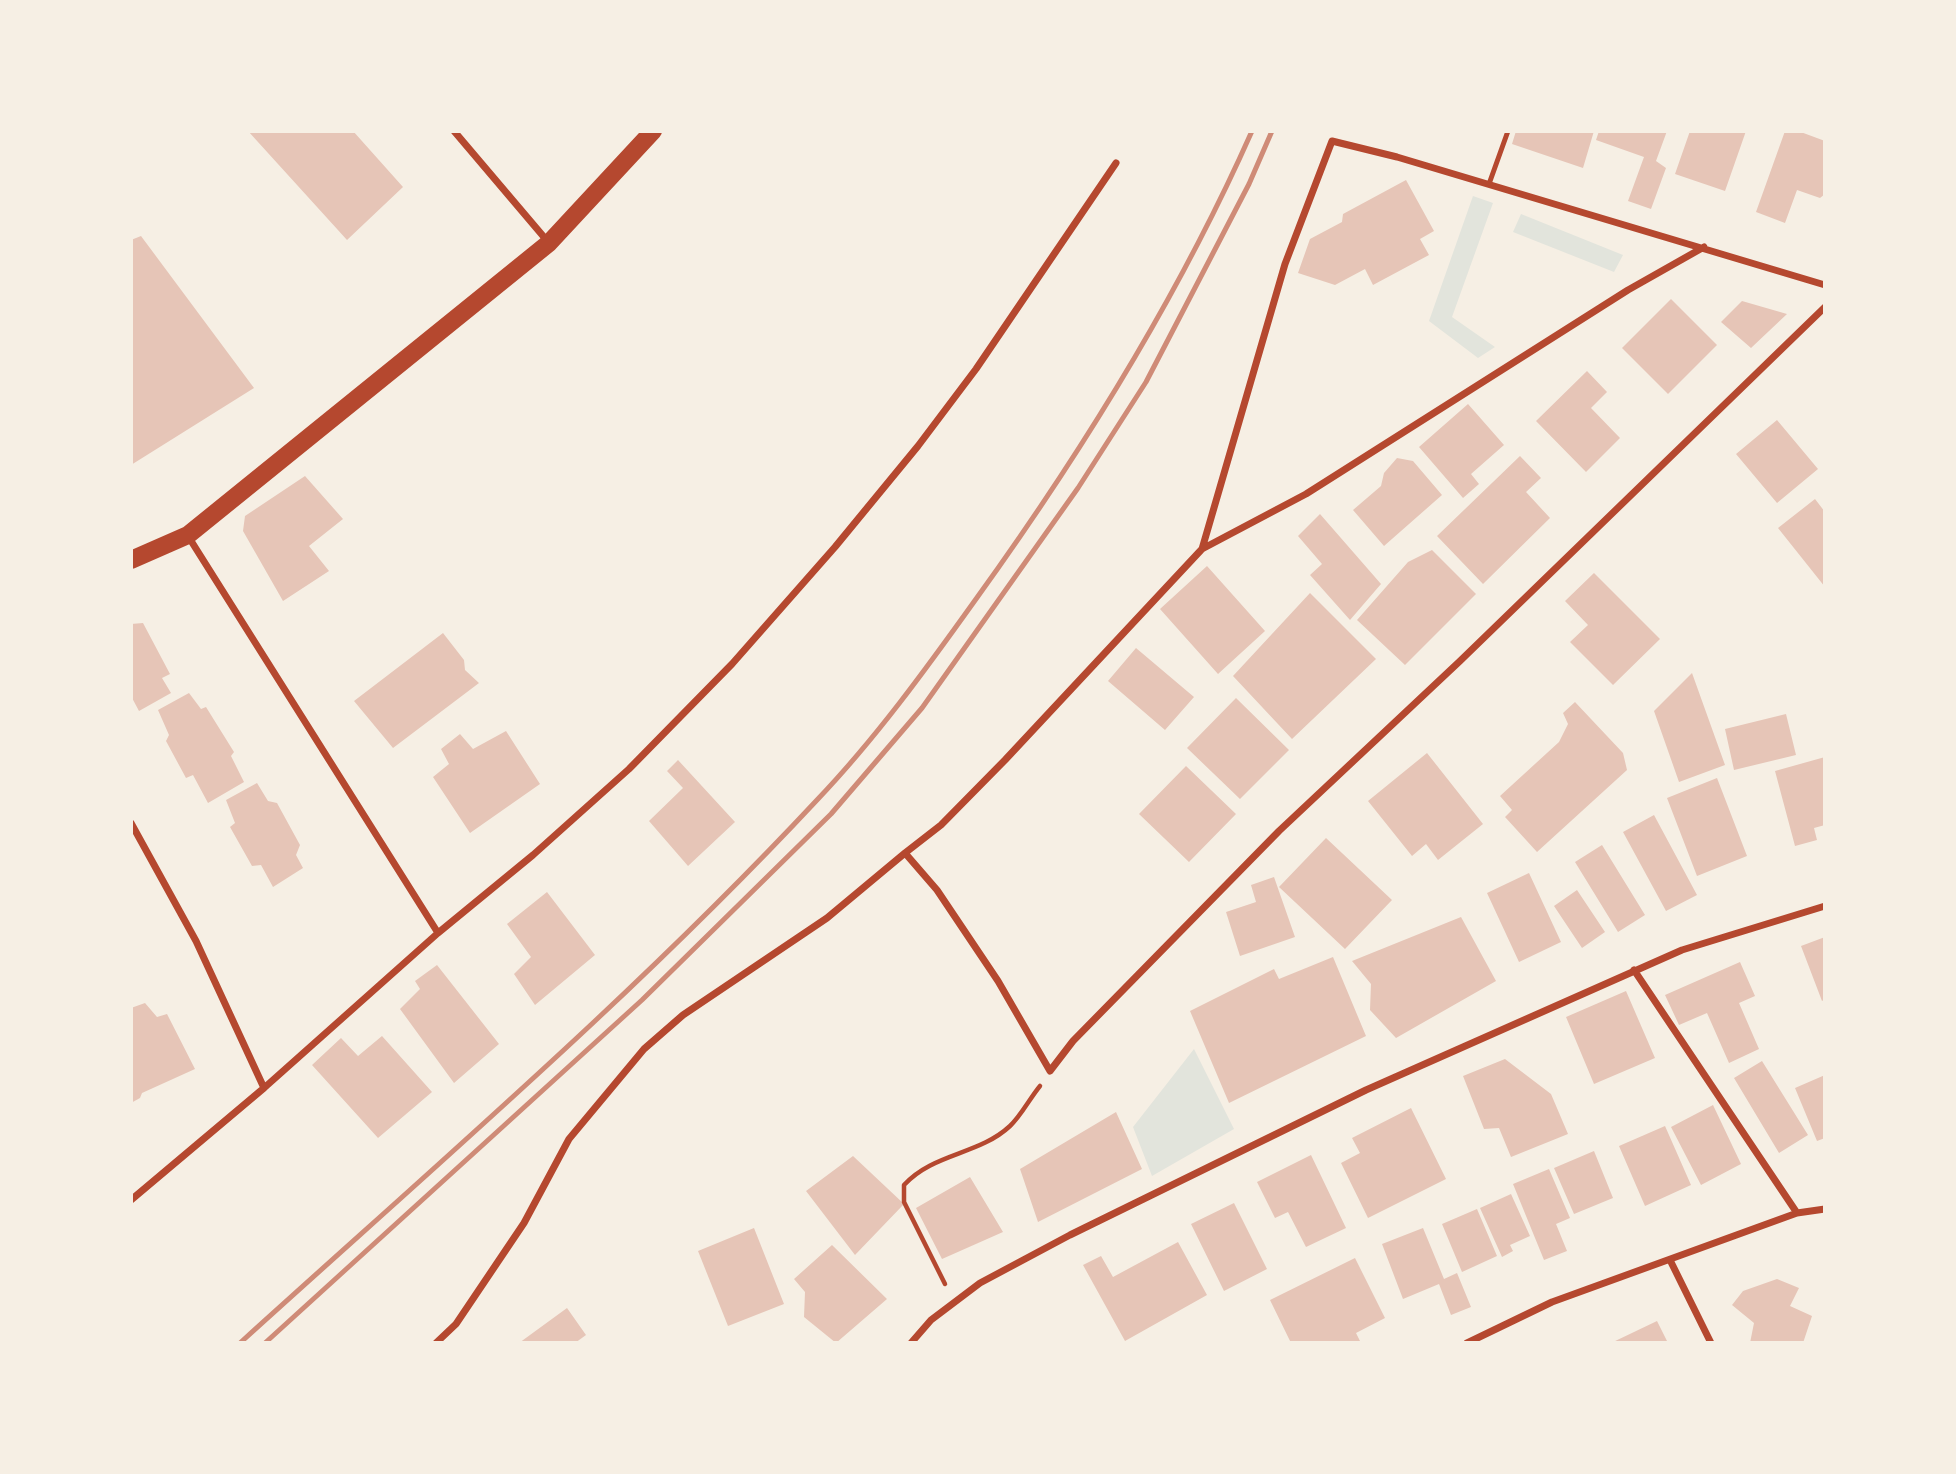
<!DOCTYPE html>
<style>
body{margin:0}
#map{position:relative;width:1956px;height:1474px;overflow:hidden;background:#f6efe4;font-family:"Alegreya Sans",sans-serif}
canvas{display:block}
.frame{position:absolute;inset:0;border:133px solid #f6efe4;pointer-events:none}
</style>
<div id="map">
<canvas width="1956" height="1474"></canvas>
<div class="frame"></div>
</div>
<script>
const context = document.querySelector('canvas').getContext('2d');
context.lineJoin = 'round';
function fill(path, color) {
  context.fillStyle = color;
  context.fill(path, 'evenodd');
}
function stroke(path, color, width, dash) {
  context.strokeStyle = color;
  context.lineWidth = width;
  context.lineCap = dash ? 'butt' : 'round';
  context.setLineDash(dash || []);
  context.stroke(path);
}
fill(new Path2D(`
 M 1473,196 L 1493,203 L 1452,317 L 1495,347 L 1478,358 L 1429,321 Z
 M 1521,214 L 1623,255 L 1614,272 L 1513,232 Z
 M 1194,1049 L 1234,1129 L 1152,1176 L 1133,1127 Z`), '#e2e4dc');
fill(new Path2D(`
 M 248,131 L 353,131 L 403,187 L 347,240 Z
 M 1516,131 L 1594,131 L 1583,168 L 1512,144 Z
 M 1599,131 L 1667,131 L 1656,161 L 1666,168 L 1651,209 L 1628,201 L 1644,157 L 1596,140 Z
 M 1690,131 L 1746,131 L 1725,191 L 1675,174 Z
 M 1785,131 L 1798,131 L 1825,141 L 1825,194 L 1820,198 L 1797,190 L 1785,223 L 1756,212 Z
 M 1406,180 L 1434,231 L 1420,239 L 1429,255 L 1373,285 L 1365,269 L 1335,285 L 1298,273 L 1310,239 L 1342,222 L 1343,214 Z
 M 141,236 L 254,388 L 131,465 L 131,240 Z
 M 1671,299 L 1717,345 L 1668,394 L 1622,348 Z
 M 1742,301 L 1787,314 L 1751,348 L 1721,322 Z
 M 1587,371 L 1607,392 L 1591,408 L 1620,438 L 1586,472 L 1536,421 Z
 M 1468,404 L 1504,445 L 1471,474 L 1479,484 L 1463,498 L 1419,447 Z
 M 1777,420 L 1818,469 L 1777,503 L 1736,454 Z
 M 1520,456 L 1541,478 L 1526,492 L 1550,518 L 1483,584 L 1437,536 Z
 M 1397,458 L 1413,461 L 1442,495 L 1384,546 L 1353,510 L 1381,486 L 1384,473 Z
 M 305,476 L 343,519 L 309,546 L 329,571 L 283,601 L 243,531 L 245,516 Z
 M 1815,499 L 1825,512 L 1825,587 L 1778,528 Z
 M 1320,514 L 1381,584 L 1350,620 L 1310,575 L 1322,564 L 1298,536 Z
 M 1432,550 L 1476,594 L 1405,665 L 1357,620 L 1408,562 Z
 M 1207,566 L 1265,631 L 1218,674 L 1160,609 Z
 M 1594,573 L 1660,639 L 1613,685 L 1570,642 L 1588,625 L 1565,601 Z
 M 1310,593 L 1376,659 L 1292,739 L 1233,676 Z
 M 143,623 L 170,674 L 162,678 L 171,693 L 139,711 L 131,696 L 131,624 Z
 M 443,633 L 464,660 L 465,670 L 479,683 L 393,748 L 354,701 Z
 M 1136,648 L 1194,697 L 1165,730 L 1108,681 Z
 M 1692,673 L 1725,765 L 1679,782 L 1654,711 Z
 M 189,693 L 201,709 L 206,707 L 234,752 L 231,756 L 244,782 L 208,803 L 193,775 L 186,778 L 166,741 L 169,735 L 158,710 Z
 M 1236,698 L 1289,750 L 1240,799 L 1187,748 Z
 M 1575,702 L 1623,753 L 1627,770 L 1537,852 L 1505,817 L 1512,810 L 1500,796 L 1559,742 L 1568,724 L 1563,713 Z
 M 1786,714 L 1796,755 L 1734,770 L 1725,729 Z
 M 506,731 L 540,784 L 470,833 L 433,777 L 449,764 L 441,749 L 460,734 L 473,749 Z
 M 1427,753 L 1483,824 L 1438,860 L 1426,844 L 1412,856 L 1368,801 Z
 M 1825,757 L 1825,825 L 1814,828 L 1817,840 L 1795,846 L 1775,771 Z
 M 678,760 L 735,822 L 688,866 L 649,821 L 683,788 L 667,771 Z
 M 1186,766 L 1236,814 L 1189,862 L 1139,814 Z
 M 1717,778 L 1747,856 L 1697,876 L 1667,798 Z
 M 257,783 L 268,801 L 277,803 L 300,845 L 296,855 L 303,868 L 273,887 L 261,865 L 252,866 L 230,827 L 235,823 L 226,800 Z
 M 1654,815 L 1697,895 L 1666,911 L 1623,832 Z
 M 1326,838 L 1392,900 L 1345,949 L 1279,887 Z
 M 1602,845 L 1645,915 L 1618,932 L 1575,862 Z
 M 1529,873 L 1561,942 L 1519,962 L 1487,893 Z
 M 1274,877 L 1295,937 L 1240,956 L 1226,912 L 1256,902 L 1251,885 Z
 M 1577,890 L 1605,932 L 1582,948 L 1554,906 Z
 M 547,892 L 595,955 L 535,1005 L 514,974 L 531,957 L 507,924 Z
 M 1461,917 L 1496,981 L 1396,1038 L 1370,1010 L 1371,984 L 1352,961 Z
 M 1825,937 L 1825,999 L 1822,1001 L 1801,946 Z
 M 1333,957 L 1366,1036 L 1229,1103 L 1190,1011 L 1274,969 L 1279,979 Z
 M 1740,962 L 1755,996 L 1739,1003 L 1759,1049 L 1729,1063 L 1707,1013 L 1679,1025 L 1665,995 Z
 M 437,965 L 499,1044 L 454,1083 L 400,1009 L 420,989 L 415,981 Z
 M 1626,991 L 1655,1058 L 1594,1084 L 1566,1017 Z
 M 145,1003 L 157,1017 L 167,1014 L 195,1069 L 142,1093 L 140,1098 L 131,1103 L 131,1008 Z
 M 382,1036 L 432,1092 L 378,1138 L 312,1065 L 341,1038 L 358,1056 Z
 M 1505,1059 L 1551,1094 L 1568,1134 L 1511,1157 L 1499,1128 L 1484,1129 L 1463,1076 Z
 M 1762,1061 L 1808,1135 L 1779,1153 L 1734,1078 Z
 M 1825,1075 L 1825,1138 L 1817,1141 L 1795,1088 Z
 M 1713,1105 L 1741,1164 L 1701,1185 L 1671,1127 Z
 M 1411,1108 L 1446,1179 L 1368,1218 L 1341,1163 L 1360,1153 L 1352,1138 Z
 M 1116,1112 L 1142,1169 L 1038,1222 L 1020,1169 Z
 M 1665,1126 L 1691,1185 L 1645,1206 L 1619,1146 Z
 M 1594,1151 L 1613,1198 L 1574,1214 L 1554,1168 Z
 M 1311,1155 L 1346,1228 L 1306,1247 L 1288,1212 L 1275,1218 L 1257,1182 Z
 M 853,1156 L 904,1204 L 855,1255 L 806,1191 Z
 M 1549,1169 L 1570,1218 L 1556,1224 L 1567,1251 L 1544,1260 L 1513,1184 Z
 M 970,1177 L 1003,1232 L 942,1259 L 916,1208 Z
 M 1511,1194 L 1530,1236 L 1510,1245 L 1513,1251 L 1502,1257 L 1480,1208 Z
 M 1234,1203 L 1267,1269 L 1224,1291 L 1191,1224 Z
 M 1477,1209 L 1497,1256 L 1462,1272 L 1442,1224 Z
 M 754,1228 L 784,1304 L 728,1326 L 698,1251 Z
 M 1423,1228 L 1444,1279 L 1457,1273 L 1471,1307 L 1451,1315 L 1439,1284 L 1403,1299 L 1382,1244 Z
 M 1178,1242 L 1207,1295 L 1125,1341 L 1083,1265 L 1101,1256 L 1113,1277 Z
 M 832,1245 L 887,1299 L 836,1343 L 804,1317 L 805,1292 L 794,1279 Z
 M 1355,1258 L 1385,1318 L 1356,1333 L 1361,1343 L 1291,1343 L 1270,1300 Z
 M 1777,1279 L 1799,1288 L 1790,1306 L 1812,1316 L 1803,1343 L 1750,1343 L 1754,1323 L 1732,1305 L 1743,1291 Z
 M 567,1308 L 586,1335 L 575,1343 L 519,1343 Z
 M 1657,1321 L 1668,1343 L 1611,1343 Z`), '#e6c5b7');
stroke(new Path2D(`
 M 945,1284 L 904,1202 L 904,1185 C 933,1153 979,1155 1010,1126 C 1021,1116 1030,1098 1040,1086`), '#b5482f', 4.5);
stroke(new Path2D(`
 M 1489,184 L 1508,131`), '#b5482f', 5);
stroke(new Path2D(`
 M 454,131 L 549,243
 M 1704,247 L 1628,290 L 1306,494 L 1202,549 L 1005,760 L 941,825 L 905,853 L 937,890 L 998,981 L 1050,1071 L 1073,1041 L 1279,831 L 1460,661 L 1825,307
 M 188,536 L 438,933
 M 1202,549 L 1285,264 L 1332,141 L 1397,157 L 1825,285
 M 131,823 L 196,941 L 264,1088
 M 1634,970 L 1797,1213
 M 131,1200 L 264,1088 L 438,933 L 533,855 L 629,769 L 732,664 L 835,547 L 918,446 L 976,369 L 1116,163
 M 1670,1260 L 1711,1343
 M 436,1343 L 456,1324 L 524,1223 L 569,1139 L 644,1049 L 683,1015 L 827,918 L 905,853
 M 911,1343 L 931,1320 L 980,1283 L 1070,1235 L 1366,1090 L 1682,950 L 1825,906
 M 1467,1343 L 1552,1302 L 1797,1213 L 1825,1209`), '#b5482f', 7);
stroke(new Path2D(`
 M 131,560 L 188,535 L 549,243 L 653,131`), '#b5482f', 18);
stroke(new Path2D(`
 M 240,1343 C 435,1166 637,993 817,800 C 876,738 926,669 976,599 C 1082,452 1178,298 1252,131
 M 265,1343 L 642,1000 L 831,814 L 922,708 L 1078,488 L 1146,382 L 1249,184 L 1272,131`), '#cf8b77', 5);
</script>
